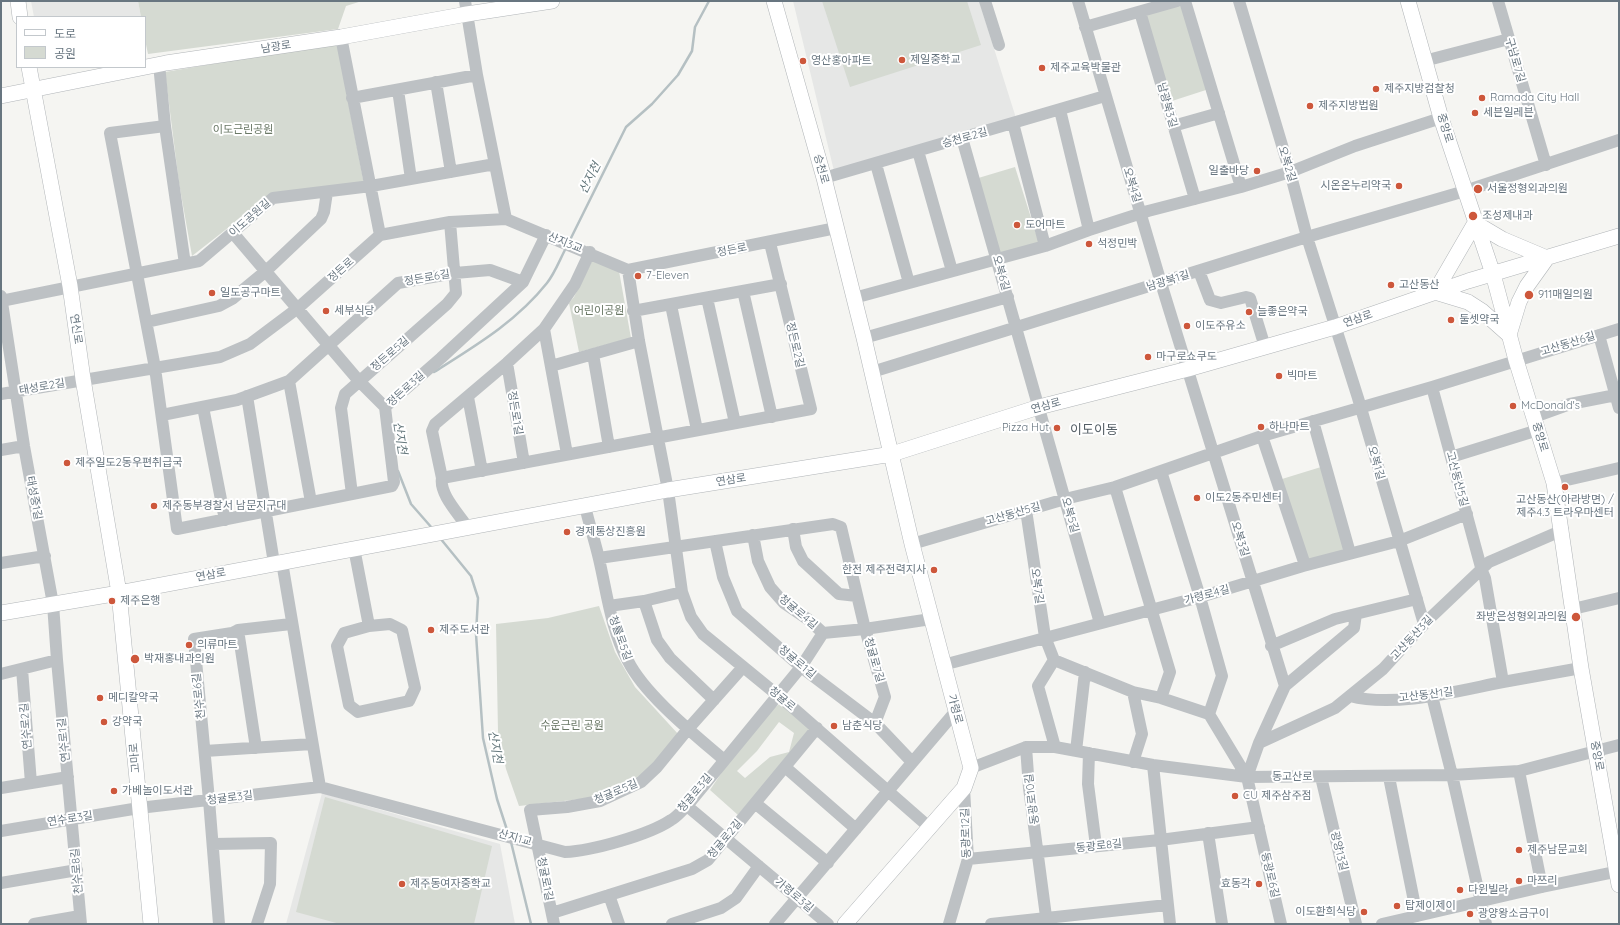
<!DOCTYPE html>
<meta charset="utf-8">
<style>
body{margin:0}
#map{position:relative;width:1620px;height:925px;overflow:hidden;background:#f5f5f2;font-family:Quicksand,"Noto Sans KR",sans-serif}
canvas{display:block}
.frame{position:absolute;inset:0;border:2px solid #687680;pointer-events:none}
.legend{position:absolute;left:16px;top:16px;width:130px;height:52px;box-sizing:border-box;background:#fff;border:1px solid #c3c8cc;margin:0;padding:5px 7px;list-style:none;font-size:12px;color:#687680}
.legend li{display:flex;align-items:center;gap:8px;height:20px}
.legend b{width:20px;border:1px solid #c3c8cc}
</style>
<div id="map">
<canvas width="1620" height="925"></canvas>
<div class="frame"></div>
<ul class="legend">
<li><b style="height:5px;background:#fff"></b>도로</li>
<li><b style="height:11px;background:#d5dad2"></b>공원</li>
</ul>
</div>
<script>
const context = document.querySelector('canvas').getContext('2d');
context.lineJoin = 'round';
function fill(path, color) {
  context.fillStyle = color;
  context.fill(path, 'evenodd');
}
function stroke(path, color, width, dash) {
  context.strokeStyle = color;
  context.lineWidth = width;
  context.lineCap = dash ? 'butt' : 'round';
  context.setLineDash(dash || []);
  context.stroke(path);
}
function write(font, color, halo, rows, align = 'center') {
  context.font = font + ' Quicksand,"Noto Sans KR",sans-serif';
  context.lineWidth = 4;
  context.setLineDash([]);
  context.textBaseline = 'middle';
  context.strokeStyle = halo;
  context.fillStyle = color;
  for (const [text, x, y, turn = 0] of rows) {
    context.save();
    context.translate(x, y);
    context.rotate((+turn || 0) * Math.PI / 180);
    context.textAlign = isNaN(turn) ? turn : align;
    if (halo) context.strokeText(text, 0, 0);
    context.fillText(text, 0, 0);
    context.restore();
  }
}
fill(new Path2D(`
 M 31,1 L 138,1 L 141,17 L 34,17 Z
 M 793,1 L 979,1 L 1016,118 L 834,171 Z
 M 322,793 L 500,844 L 515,924 L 286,924 Z`), '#e6e7e6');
fill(new Path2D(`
 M 138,1 L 362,1 L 346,6 L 338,29 L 148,54 L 145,40 L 145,17 L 141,17 Z
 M 822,1 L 967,1 L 981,45 L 850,87 Z
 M 1183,3 L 1209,89 L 1172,101 L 1145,14 Z
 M 337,43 L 364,184 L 270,195 L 192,256 L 179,183 L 165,72 Z
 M 1015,167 L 1039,243 L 999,255 L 975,179 Z
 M 592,261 L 619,271 L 631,338 L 579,352 L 569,303 L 574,297 Z
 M 1321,467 L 1345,550 L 1306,561 L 1282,479 Z
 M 599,606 L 615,652 L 635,687 L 679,735 L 645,773 L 599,797 L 519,806 L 506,769 L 498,732 L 496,624 L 548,618 Z
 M 781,703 L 811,729 L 738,815 L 710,790 L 726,766 L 775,707 ZM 779,722 L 794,733 L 789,752 L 770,757 L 745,778 L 737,771 L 757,751 Z
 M 325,797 L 492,846 L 474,924 L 340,924 L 296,912 Z`), '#d5dad2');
stroke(new Path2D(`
 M 569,242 L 626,127 L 652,104 L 678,75 L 692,51 L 695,27 L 709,1
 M 434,372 C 475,346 516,322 547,283 C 555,273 560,259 566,248
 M 398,471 L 411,504 L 432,528
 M 440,538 L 471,576 L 478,598 L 476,634 L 483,738 L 497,799 L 508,833
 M 511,842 L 531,924`), '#b5c0c3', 2.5);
const major = new Path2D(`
 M 18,1 L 20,17
 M 774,1 L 824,178 L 864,338 L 912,544 L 971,768 L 964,788 L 845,924
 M 1408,1 L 1441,118 L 1493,274 L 1516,360 L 1554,483 L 1581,668 L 1619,885
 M 29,67 L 70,286 L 83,379 L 119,593 L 151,924
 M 1,96 L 166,63 L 341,37 L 467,14 L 552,1
 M 1475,223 L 1502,239 L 1547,258 L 1527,286 L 1519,302 L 1509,335 L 1482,311 L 1468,302 L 1435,292 Z
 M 1,613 L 119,593 L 668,490 L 892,454 L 1039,407 L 1188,369 L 1335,327 L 1468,281 L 1619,236`);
stroke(major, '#b1b5b8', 16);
stroke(new Path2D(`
 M 465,1 L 477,75 L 506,219
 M 985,1 L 999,45
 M 1078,1 L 1161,283 L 1285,686 L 1259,743 L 1247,777
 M 1185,1 L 1241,187
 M 1239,1 L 1290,172 L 1307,237 L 1358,398 L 1424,624
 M 1498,1 L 1546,165
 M 1140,12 L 1195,199
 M 1085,27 L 1177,1
 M 341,37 L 380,235
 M 1424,61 L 1509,39
 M 159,64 L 165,126 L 110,133 L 155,368 L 177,529 L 392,486 L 394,482 L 385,407 L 441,358 L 523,282 L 546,235
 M 436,82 L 451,172
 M 398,90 L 411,179
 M 352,98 L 477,75
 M 1060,110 L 1089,230
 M 1013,123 L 1045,246
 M 165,126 L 185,264
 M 1173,126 L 1219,113
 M 962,138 L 1100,623
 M 918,151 L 952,271
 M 876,164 L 909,283
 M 824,178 L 1105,96
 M 233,233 L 359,381 L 385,407
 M 590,252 L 575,284 L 544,329 L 507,363 L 435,424 L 432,431 L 442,478 L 811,409 L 770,243
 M 628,270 L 836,228
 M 1199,271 L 1210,300 L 1221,303 L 1246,297 L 1250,298 L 1265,347
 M 743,291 L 772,417
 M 1,296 L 24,446 L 53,604 L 57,660 L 81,924
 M 707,298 L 735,423
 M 854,298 L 1045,246 L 1089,230 L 1148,211 L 1241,187 L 1290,172 L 1355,146 L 1441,118
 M 1,301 L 199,261 L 273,198 L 371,186 L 495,164
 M 671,305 L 697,430
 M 633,311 L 781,284
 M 147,322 L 219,306 L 232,299 L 266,271 L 321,219 L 324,212 L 327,192
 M 544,329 L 567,454
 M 1599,335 L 1619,408
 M 864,338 L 1008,297
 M 593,354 L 609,447
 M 507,363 L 524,463
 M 551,366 L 639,341
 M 872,372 L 1307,237 L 1465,191 L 1619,140
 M 289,381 L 311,502
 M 1,394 L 220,357 L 250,344 L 298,308 L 380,235 L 450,222 L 506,219 L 628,270 L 639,341 L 668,490 L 682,592 L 691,617 L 703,634 L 791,706 L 929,827
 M 247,396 L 274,563
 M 468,397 L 482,471
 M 203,407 L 225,520
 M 162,415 L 237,400 L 289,381 L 398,283 L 455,273 L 490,270 L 523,282
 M 1534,417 L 1570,404 L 1616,395
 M 1313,421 L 1350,553
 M 1262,436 L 1305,565
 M 1,450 L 24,446
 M 1451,457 L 1538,430
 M 1161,471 L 1200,597 L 1222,676 L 1209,714 L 1247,777 L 1281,924
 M 442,478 C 439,494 459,514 468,528
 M 1554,483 L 1619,468
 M 1115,487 L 1170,672 L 1161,698
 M 352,494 L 341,408 L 345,394 L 447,304 L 456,293 L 450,222
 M 585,506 C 589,524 595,541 599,559 C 607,593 611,630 628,661 C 645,695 694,734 723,759
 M 1026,510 L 1045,637 L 1054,660
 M 793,529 L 796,547 L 803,561 L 839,594 L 857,596
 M 753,535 L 758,561 L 770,587 L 784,603 L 809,620 L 823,633 L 865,629 L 931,619
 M 715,541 L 723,577 L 737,611 L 801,667 L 875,723 L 912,762
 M 912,544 L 1065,499 L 1115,487 L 1262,436 L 1432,387 L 1619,329
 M 354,548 L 369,626 L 344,633 L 337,646 L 349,705 L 358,712 L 409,701 L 415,688 L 402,630 L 390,624 L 369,626
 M 599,558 L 833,524 L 841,527 L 865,629 L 885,697 L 875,723
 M 282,562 L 320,787
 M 1,563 L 45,556
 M 644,601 L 657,640 L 670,658 L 714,700
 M 609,606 L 644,601 L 682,592
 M 1573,609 L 1619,598
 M 238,630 L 256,748
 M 1271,646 L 1335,619 L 1417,599
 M 943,665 L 1200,597 L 1303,566 L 1399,541 L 1467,514
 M 22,669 L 31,783
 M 1,674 L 57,660
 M 1503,682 L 1581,668
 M 1285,686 L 1354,628 L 1356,614
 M 1133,692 L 1142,734 L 1133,762
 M 1350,696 C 1395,708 1457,691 1503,682 L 1485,578 L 1482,571 L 1432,387
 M 1432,696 L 1452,775 L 1486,924
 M 1259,743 L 1335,708 L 1383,669 L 1428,620 L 1489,562 L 1563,530
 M 1026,747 L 1029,788 L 1047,924
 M 1055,747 L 1038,686 L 1054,660 L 1133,692 L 1161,698 L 1209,714
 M 205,751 L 312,744
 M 1076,751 L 1085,672
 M 1089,753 L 1088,784 L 1096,846
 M 1153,765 L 1170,924
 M 785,767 L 856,829
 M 971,768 L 1026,747 L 1055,747 L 1153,765 L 1247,777 L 1452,775 L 1519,771 L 1619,745
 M 1519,771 L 1542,887
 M 1321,777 L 1356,924
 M 1389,777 L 1417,916
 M 1,788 L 68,777
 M 755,803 L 828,863
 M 687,806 L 828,924
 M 1,831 L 139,808 L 320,787 L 565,852 C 591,851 649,835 671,820 C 677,817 682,810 687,806 L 801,667 L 823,633
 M 1208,833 L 1222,924
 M 213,844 L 271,843 L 270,884 L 257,924
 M 968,859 L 1160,840 L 1259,827
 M 1,883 L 77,870
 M 609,895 L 619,924
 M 552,913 L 692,869 L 708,860 L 817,728
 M 34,924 L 80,916
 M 219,924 L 209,800 L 194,639 L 232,633 L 238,630 L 291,624
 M 554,924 L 530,810 L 567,807 L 600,801 L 641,782 L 657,767 L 688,729 L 743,667
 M 672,924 L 721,908 L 736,898 L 759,866
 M 775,924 L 956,711
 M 949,924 L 968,859 L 964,788
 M 991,924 L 1167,905
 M 1382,924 L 1542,887 L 1619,871`), '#bdc1c4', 12);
stroke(major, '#fff', 15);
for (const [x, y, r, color] of [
 [902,60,4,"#cd573b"],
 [803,61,4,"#cd573b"],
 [1042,68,4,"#cd573b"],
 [1376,89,4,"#cd573b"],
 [1482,98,4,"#cd573b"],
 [1310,106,4,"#cd573b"],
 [1475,113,4,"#cd573b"],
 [1257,171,4,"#cd573b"],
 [1399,186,4,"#cd573b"],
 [1478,189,5,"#cd573b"],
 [1473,216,5,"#cd573b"],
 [1017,225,4,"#cd573b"],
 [1089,244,4,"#cd573b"],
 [638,276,4,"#cd573b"],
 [1391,285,4,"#cd573b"],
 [212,293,4,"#cd573b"],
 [1529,295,5,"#cd573b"],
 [326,311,4,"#cd573b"],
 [1249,312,4,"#cd573b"],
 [1451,320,4,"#cd573b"],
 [1187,326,4,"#cd573b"],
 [1148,357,4,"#cd573b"],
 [1279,376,4,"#cd573b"],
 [1513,406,4,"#cd573b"],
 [1261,427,4,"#cd573b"],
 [1057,428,4,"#cd573b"],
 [67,463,4,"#cd573b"],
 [1565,487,4,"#cd573b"],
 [1197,498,4,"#cd573b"],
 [154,506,4,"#cd573b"],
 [567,532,4,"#cd573b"],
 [934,570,4,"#cd573b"],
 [112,601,4,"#cd573b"],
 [1576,617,5,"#cd573b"],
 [431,630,4,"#cd573b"],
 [189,645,4,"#cd573b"],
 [135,659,5,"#cd573b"],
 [100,698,4,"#cd573b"],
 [104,722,4,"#cd573b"],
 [834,726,4,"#cd573b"],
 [114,791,4,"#cd573b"],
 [1235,796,4,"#cd573b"],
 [1519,850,4,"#cd573b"],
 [1519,881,4,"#cd573b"],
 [402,884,4,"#cd573b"],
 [1259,884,4,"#cd573b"],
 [1460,890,4,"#cd573b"],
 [1397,906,4,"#cd573b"],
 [1364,912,4,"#cd573b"],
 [1470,914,4,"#cd573b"]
]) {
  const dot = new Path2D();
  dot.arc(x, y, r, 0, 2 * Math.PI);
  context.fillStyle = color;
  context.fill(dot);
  stroke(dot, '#fff', 1.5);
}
write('11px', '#687680', '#fff', [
 ["남광로",276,47,-9],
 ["구남로7길",1515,60,74],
 ["남광북3길",1167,105,74],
 ["중앙로",1445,128,73],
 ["승천로2길",965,138,-16],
 ["오복2길",1287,164,73],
 ["승천로",821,169,75],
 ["오복4길",1132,185,73],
 ["이도공원길",250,218,-41],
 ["산지3교",565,243,22],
 ["정든로",732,250,-11],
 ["정든로",341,270,-42],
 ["오복6길",1001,273,74],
 ["정든로6길",427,278,-10],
 ["남광북1길",1168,281,-17],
 ["연삼로",1358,319,-19],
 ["연신로",76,329,82],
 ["고산동산6길",1568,344,-17],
 ["정든로2길",795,345,77],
 ["정든로5길",390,354,-41],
 ["태성로2길",42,387,-10],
 ["정든로3길",406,389,-42],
 ["연삼로",1046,406,-16],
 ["정든로1길",515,413,81],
 ["중앙로",1540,437,73],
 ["오복1길",1376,463,74],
 ["고산동산5길",1457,479,75],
 ["연삼로",731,480,-9],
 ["태성중1길",34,498,79],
 ["고산동산5길",1013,514,-16],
 ["오복5길",1070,515,74],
 ["오복3길",1240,539,73],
 ["연삼로",211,575,-10],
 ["오복7길",1037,586,82],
 ["가령로4길",1207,595,-15],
 ["청귤로4길",798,612,40],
 ["청률로5길",620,638,70],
 ["고산동산3길",1412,638,-47],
 ["청귤로7길",874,660,74],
 ["청귤로1길",797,662,40],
 ["고산동산1길",1426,695,-7],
 ["천수로6길",199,696,-96],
 ["청귤로",782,699,40],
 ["가령로",955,709,75],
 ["연수로2길",26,726,-95],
 ["연수로1길",64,740,-96],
 ["중앙로",1597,756,80],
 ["고마로",135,758,-95],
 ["동고산로",1292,777],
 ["청귤로5길",616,792,-23],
 ["청귤로3길",695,793,-50],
 ["청귤로3길",230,798,-7],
 ["동광로10길",1032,799,-97],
 ["연수로3길",70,819,-9],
 ["동광로12길",966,833,-92],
 ["산지1교",515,838,16],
 ["청귤로2길",725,839,-50],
 ["동광로8길",1099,846,-6],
 ["광양13길",1339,851,76],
 ["천수로8길",77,871,-95],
 ["동광로6길",1270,875,77],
 ["청귤로1길",545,879,79],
 ["가령로3길",794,895,40]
]);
write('11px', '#687680', '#fff', [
 ["제일중학교",910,60],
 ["영산홍아파트",811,61],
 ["제주교육박물관",1050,68],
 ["제주지방검찰청",1384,89],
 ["Ramada City Hall",1490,98],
 ["제주지방법원",1318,106],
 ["세븐일레븐",1483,113],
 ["일출바당",1249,171,"right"],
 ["시온온누리약국",1391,186,"right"],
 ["서울정형외과의원",1487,189],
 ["조성제내과",1482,216],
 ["도어마트",1025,225],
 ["석정민박",1097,244],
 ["7-Eleven",646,276],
 ["고산동산",1399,285],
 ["일도공구마트",220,293],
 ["911매일의원",1538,295],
 ["세부식당",334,311],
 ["늘좋은약국",1257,312],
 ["둘셋약국",1459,320],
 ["이도주유소",1195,326],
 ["마구로쇼쿠도",1156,357],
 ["빅마트",1287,376],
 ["McDonald's",1521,406],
 ["하나마트",1269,427],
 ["Pizza Hut",1049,428,"right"],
 ["제주일도2동우편취급국",75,463],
 ["이도2동주민센터",1205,498],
 ["고산동산(아라방면) /",1565,500,"center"],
 ["제주4.3 트라우마센터",1565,513,"center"],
 ["제주동부경찰서 남문지구대",162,506],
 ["경제통상진흥원",575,532],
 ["한전 제주전력지사",926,570,"right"],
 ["제주은행",120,601],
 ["좌방은성형외과의원",1567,617,"right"],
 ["제주도서관",439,630],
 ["의류마트",197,645],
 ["박재홍내과의원",144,659],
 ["메디칼약국",108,698],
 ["강약국",112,722],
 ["남춘식당",842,726],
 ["가베놀이도서관",122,791],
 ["CU 제주삼주점",1243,796],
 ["제주남문교회",1527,850],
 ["마쯔리",1527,881],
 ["제주동여자중학교",410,884],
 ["효동각",1251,884,"right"],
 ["다윈빌라",1468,890],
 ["탑제이제이",1405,906],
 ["이도환희식당",1356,912,"right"],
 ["광양왕소금구이",1478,914]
], 'left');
write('11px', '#6a7866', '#fff', [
 ["이도근린공원",243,130],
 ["어린이공원",599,311],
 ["수운근린 공원",572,726]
]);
write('italic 12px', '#64777c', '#fff', [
 ["산지천",590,178,-63],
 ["산지천",400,438,81],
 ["산지천",495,747,80]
]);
write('13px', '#555f66', '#fff', [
 ["이도이동",1094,430]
]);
</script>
